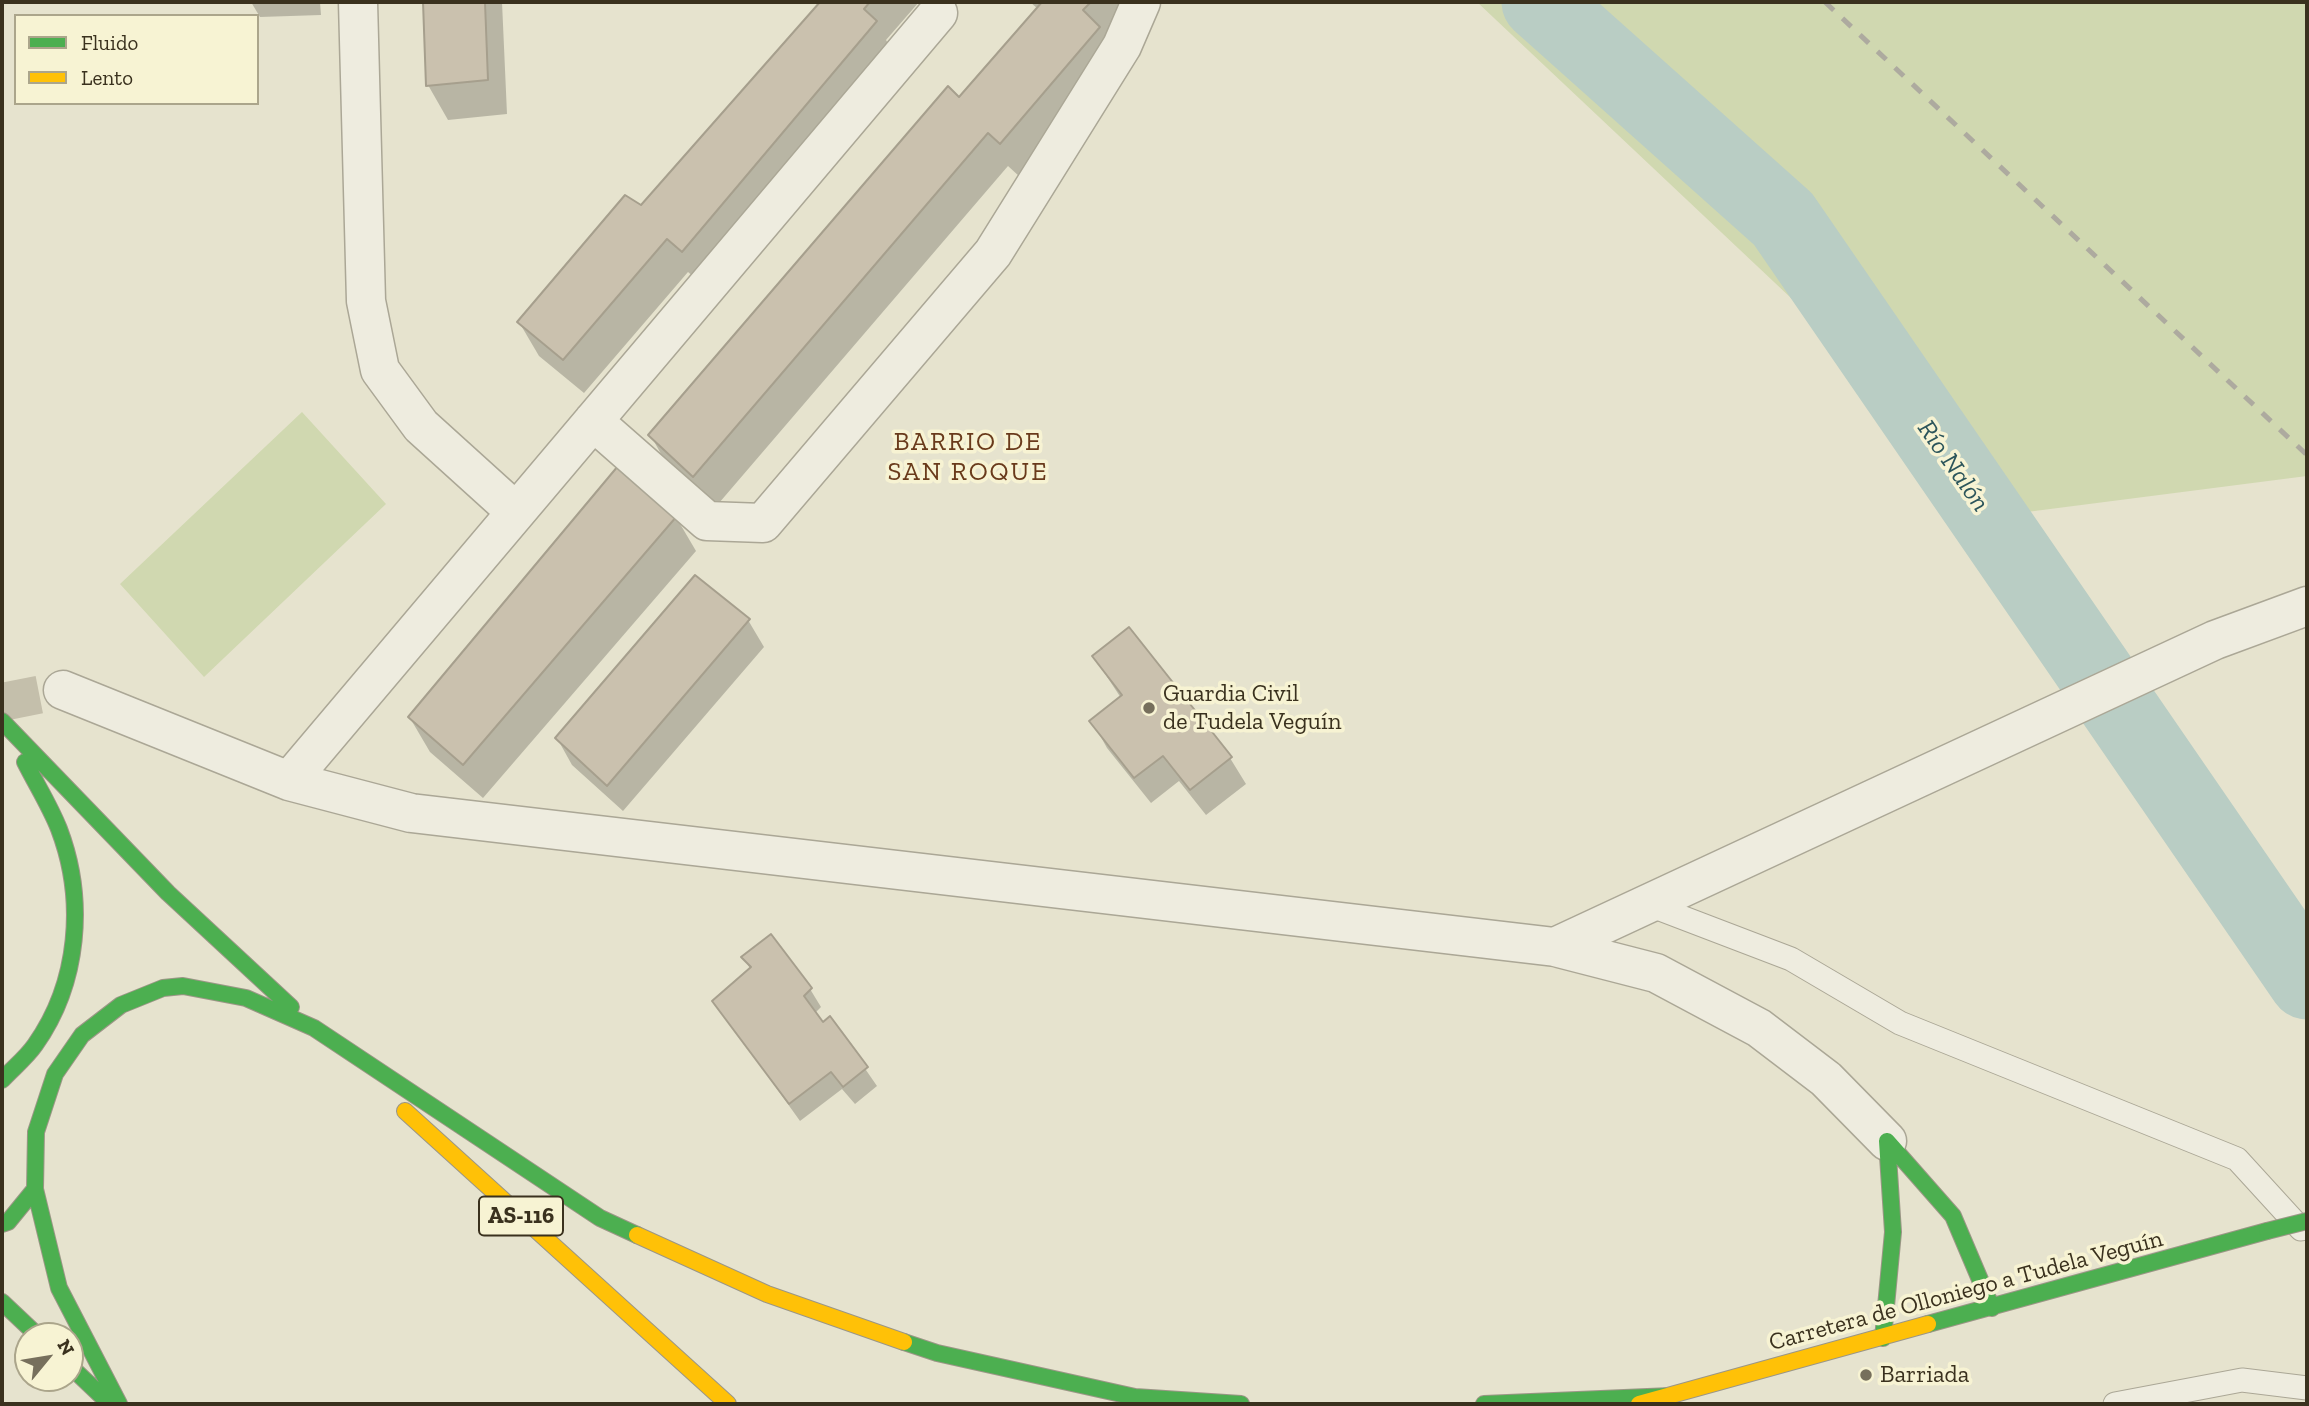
<!DOCTYPE html>
<meta charset="utf-8">
<style>
body{margin:0}
#map{position:relative;width:2309px;height:1406px;overflow:hidden;background:#e6e3ce;font-family:"Zilla Slab",serif}
canvas{display:block}
.frame{position:absolute;inset:0;border:4px solid #3a311e;pointer-events:none}
.legend{position:absolute;left:14px;top:14px;width:245px;height:91px;box-sizing:border-box;background:#f7f3d3;border:2px solid #aba58b;margin:0;padding:9px 12px;list-style:none;font-size:21px;color:#3a311e}
.legend li{display:flex;align-items:center;gap:14px;height:35px}
.legend b{width:35px;border:2px solid #aba58b}
.north{position:absolute;left:14px;top:1322px;width:70px;height:70px;box-sizing:border-box;background:#f7f3d3;border:2px solid #aba58b;border-radius:50%;rotate:60deg;font-size:19px;font-weight:700;line-height:28px;text-align:center;color:#3a311e}
.north::after{content:'';display:block;margin:auto;width:24px;height:32px;background:#766f5c;clip-path:polygon(50% 0,100% 100%,50% 72%,0 100%)}
</style>
<div id="map">
<canvas width="2309" height="1406"></canvas>
<div class="frame"></div>
<ul class="legend">
<li><b style="height:9px;background:#4caf50"></b>Fluido</li>
<li><b style="height:9px;background:#ffc107"></b>Lento</li>
</ul>
<div class="north">N</div>
</div>
<script>
const context = document.querySelector('canvas').getContext('2d');
context.lineJoin = 'round';
function fill(path, color) {
  context.fillStyle = color;
  context.fill(path, 'evenodd');
}
function stroke(path, color, width, dash) {
  context.strokeStyle = color;
  context.lineWidth = width;
  context.lineCap = dash ? 'butt' : 'round';
  context.setLineDash(dash || []);
  context.stroke(path);
}
function write(font, color, halo, rows, align = 'center') {
  context.font = font + ' "Zilla Slab",serif';
  context.lineWidth = 7;
  context.setLineDash([]);
  context.textBaseline = 'middle';
  context.strokeStyle = halo;
  context.fillStyle = color;
  for (const [text, x, y, turn = 0] of rows) {
    context.save();
    context.translate(x, y);
    context.rotate((+turn || 0) * Math.PI / 180);
    context.textAlign = isNaN(turn) ? turn : align;
    if (halo) context.strokeText(text, 0, 0);
    context.fillText(text, 0, 0);
    context.restore();
  }
}
fill(new Path2D(`
 M 1477,2 L 2307,2 L 2307,476 L 2019,513 Z
 M 302,412 L 386,504 L 204,677 L 120,584 Z`), '#d0d8b0');
fill(new Path2D(`
 M 251,2 L 320,2 L 321,15 L 260,17 Z
 M 425,2 L 502,2 L 507,114 L 448,120 L 428,85 Z
 M 822,2 L 919,2 L 886,40 L 896,57 L 703,285 L 688,272 L 584,393 L 539,356 L 519,322 L 641,208 Z
 M 1030,2 L 1128,2 L 1020,177 L 1008,166 L 713,510 L 670,470 L 651,436 L 959,99 L 1038,9 Z
 M 676,517 L 696,551 L 483,798 L 430,752 L 410,718 Z
 M 748,620 L 764,647 L 623,811 L 572,765 L 557,738 Z
 M 1094,657 L 1230,758 L 1246,784 L 1206,815 L 1179,781 L 1151,803 L 1107,748 L 1092,721 L 1121,698 Z
 M 743,957 L 810,989 L 821,1007 L 815,1013 L 823,1025 L 830,1018 L 877,1086 L 855,1104 L 842,1089 L 800,1121 L 714,1001 L 751,970 Z`), '#0003');
stroke(new Path2D(`
 M 1540,2 L 1783,219 L 2307,981`), '#b9cdc4', 77);
const building = new Path2D(`
 M 423,2 L 485,2 L 488,80 L 426,86 Z
 M 820,2 L 870,2 L 864,9 L 877,21 L 682,252 L 667,239 L 563,360 L 517,322 L 625,195 L 641,205 Z
 M 1042,2 L 1091,2 L 1083,10 L 1100,27 L 1000,144 L 988,133 L 693,477 L 648,435 L 948,86 L 959,97 Z
 M 618,466 L 677,516 L 463,765 L 408,717 Z
 M 695,575 L 750,619 L 607,786 L 555,738 Z
 M 1129,627 L 1232,757 L 1190,790 L 1163,756 L 1134,778 L 1089,721 L 1122,695 L 1092,656 Z
 M 771,934 L 812,988 L 804,996 L 823,1022 L 830,1016 L 868,1067 L 843,1087 L 831,1072 L 789,1104 L 712,1001 L 751,967 L 741,957 Z`);
fill(building, '#cac1ae');
stroke(building, '#a69f8d', 2);
stroke(new Path2D(`
 M 2,702 L 63,690`), '#c4bfab', 38, [38, 19]);
const lane = new Path2D(`
 M 1647,904 L 1791,959 L 1900,1023 L 2237,1159 L 2301,1229
 M 2115,1404 L 2242,1380 L 2307,1388`);
const street = new Path2D(`
 M 358,2 L 366,301 L 380,370 L 421,426 L 516,512
 M 593,421 L 707,521 L 763,523 L 993,253 L 1122,46 L 1141,2
 M 63,690 L 289,781 L 411,813 L 1555,947 L 1656,973 L 1759,1028 L 1826,1079 L 1887,1141
 M 289,781 L 938,13
 M 1555,947 L 2215,640 L 2307,606`);
const fast = new Path2D(`
 M 2,721 L 168,893 L 291,1007
 M 2,1080 C 13,1068 26,1058 35,1045 C 79,983 86,900 59,829 C 50,806 36,784 25,762
 M 1887,1141 L 1953,1216 L 1992,1308
 M 35,1189 L 59,1288 L 119,1404
 M 2,1224 L 8,1222 L 35,1189 L 36,1132 L 55,1074 L 82,1035 L 121,1005 L 163,988 L 183,986 L 246,998 L 314,1028 L 600,1218 L 637,1235
 M 2,1302 L 38,1336
 M 1928,1324 L 2267,1231
 M 1883,1338 L 1893,1232 L 1887,1141
 M 904,1342 L 937,1353 L 1135,1397 L 1241,1404
 M 70,1366 L 110,1404
 M 1484,1404 L 1671,1396`);
const slow = new Path2D(`
 M 405,1111 L 728,1404
 M 637,1235 L 767,1294 L 904,1342
 M 1639,1404 L 1928,1324`);
stroke(lane, '#aba796', 25);
stroke(street, '#aba796', 41);
stroke(fast, '#9b9686', 18);
stroke(slow, '#9b9686', 18);
stroke(lane, '#eeecdf', 23);
stroke(street, '#eeecdf', 38);
stroke(fast, '#4caf50', 16);
stroke(slow, '#ffc107', 16);
stroke(new Path2D(`
 M 1825,2 L 2307,455`), '#adaa9f', 5, [12, 12]);
const fastBridge = new Path2D(`
 M 2267,1231 L 2307,1221`);
stroke(fastBridge, '#9b9686', 18, []);
stroke(fastBridge, '#4caf50', 16);
for (const [x, y, r, color] of [
 [1149,708,7,"#766f5c"],
 [1866,1375,7,"#766f5c"]
]) {
  const dot = new Path2D();
  dot.arc(x, y, r, 0, 2 * Math.PI);
  context.fillStyle = color;
  context.fill(dot);
  stroke(dot, '#f7f3d3', 2.5);
}
for (const [x, y, w] of [
 [521,1216,84]
]) {
  const box = new Path2D();
  box.roundRect(x - w / 2, y - 19.5, w, 39, 5);
  context.fillStyle = '#f7f3d3';
  context.fill(box);
  stroke(box, '#3a311e', 2);
}
write('bold 23px', '#3a311e', null, [
 ["AS-116",521,1216]
]);
write('24px', '#3a311e', '#f7f3d3', [
 ["Guardia Civil",1163,694],
 ["de Tudela Veguín",1163,722],
 ["Barriada",1880,1375]
], 'left');
write('24px', '#3a311e', '#f7f3d3', [
 ["Carretera de Olloniego a Tudela Veguín",1966,1291,-15]
]);
context.letterSpacing = '2px';
write('26px', '#693a1b', '#f7f3d3', [
 ["BARRIO DE",968,443],
 ["SAN ROQUE",968,473]
]);
context.letterSpacing = '0px';
write('italic 26px', '#2c555b', '#f7f3d3', [
 ["Río Nalón",1953,466,55]
]);
</script>
